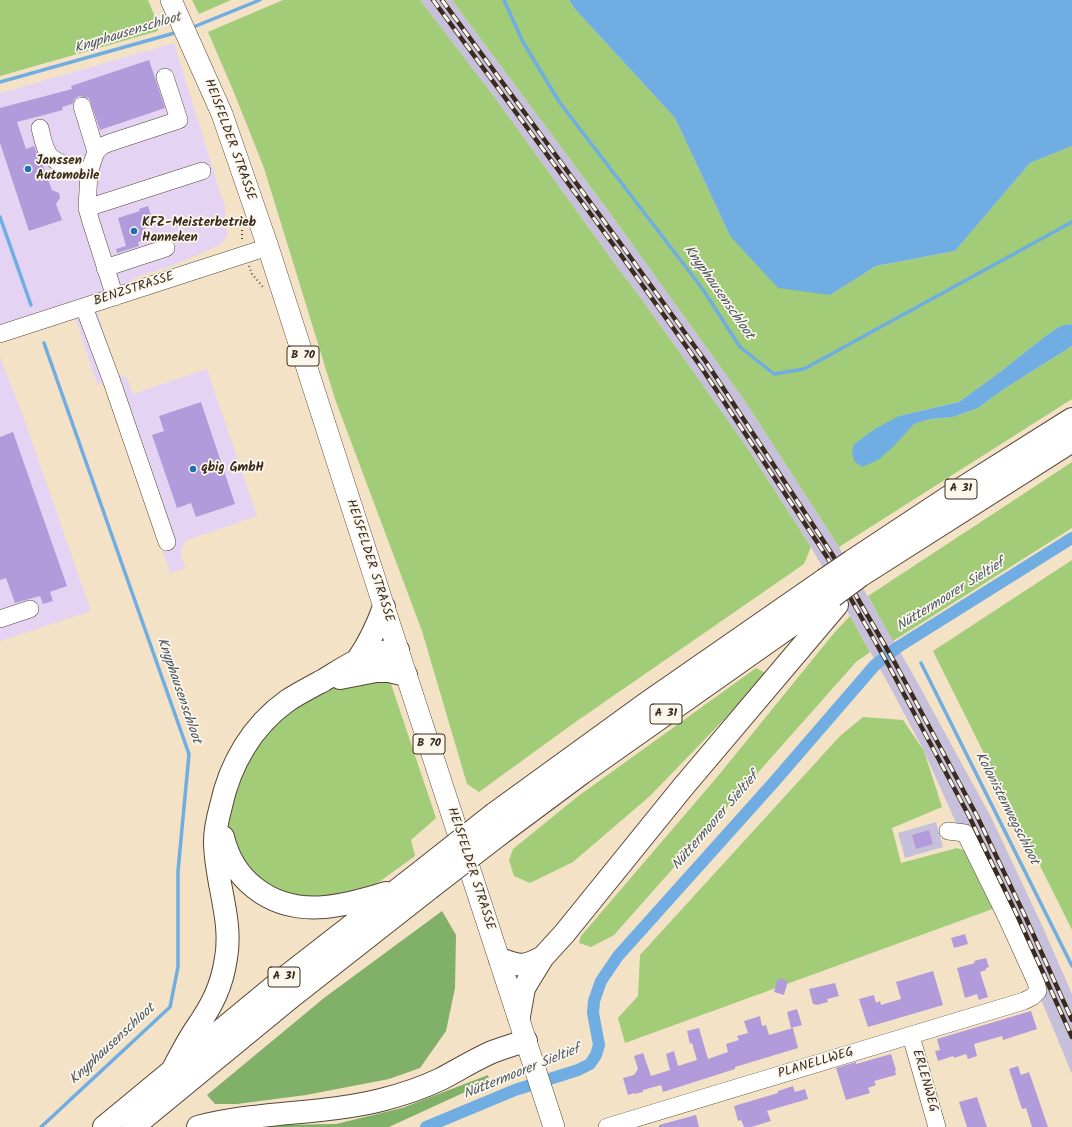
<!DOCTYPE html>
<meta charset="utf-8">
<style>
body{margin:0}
canvas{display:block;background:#f3e2c6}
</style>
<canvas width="1072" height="1127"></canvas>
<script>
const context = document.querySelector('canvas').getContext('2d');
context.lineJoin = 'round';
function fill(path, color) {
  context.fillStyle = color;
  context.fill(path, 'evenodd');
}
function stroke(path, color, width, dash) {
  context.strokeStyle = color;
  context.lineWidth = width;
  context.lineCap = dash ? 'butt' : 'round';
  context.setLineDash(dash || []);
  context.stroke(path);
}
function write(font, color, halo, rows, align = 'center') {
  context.font = font + ' Kalam,sans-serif';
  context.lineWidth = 3.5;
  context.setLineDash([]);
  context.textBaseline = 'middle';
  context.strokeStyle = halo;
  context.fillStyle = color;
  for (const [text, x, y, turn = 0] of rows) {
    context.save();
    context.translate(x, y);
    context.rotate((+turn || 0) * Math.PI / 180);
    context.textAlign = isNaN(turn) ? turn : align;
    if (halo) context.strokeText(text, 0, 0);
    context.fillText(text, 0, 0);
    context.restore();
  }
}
fill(new Path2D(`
 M 174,43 L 225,208 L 227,237 L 220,245 L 174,265 L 134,278 L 122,290 L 97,311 L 117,374 L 127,378 L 133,394 L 207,369 L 257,516 L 187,540 L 183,546 L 181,551 L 181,556 L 185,568 L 170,573 L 106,382 L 97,384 L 75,318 L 0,343 L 0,93 Z
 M 0,357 L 22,413 L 91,611 L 0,641 Z`), '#e4d3f2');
fill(new Path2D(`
 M 420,0 L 452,0 L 607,209 L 745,401 L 839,547 L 910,669 L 991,817 L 1040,921 L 1072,994 L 1072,1074 L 1045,1009 L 998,907 L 969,852 L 924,751 L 889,685 L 811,547 L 746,446 L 643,301 L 620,271 L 495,98 Z
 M 936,822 L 943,847 L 905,858 L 898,833 Z`), '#c6c0da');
fill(new Path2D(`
 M 0,0 L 148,0 L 158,24 L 158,31 L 0,76 Z
 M 192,0 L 231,0 L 199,14 Z
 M 283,0 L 420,0 L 495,98 L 620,271 L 643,301 L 746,446 L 811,547 L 804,564 L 574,723 L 479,792 L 467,784 L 422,631 L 335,399 L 264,168 L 233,90 L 208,32 Z
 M 452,0 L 569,0 L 574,8 L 675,118 L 730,236 L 830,295 L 876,266 L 955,251 L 1030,163 L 1072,146 L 1072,325 L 1070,324 L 1060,326 L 1048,334 L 1000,372 L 959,402 L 899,416 L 905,432 L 914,424 L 930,419 L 953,417 L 978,408 L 1001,391 L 1072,346 L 1072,399 L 839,547 L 745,401 L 607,209 Z
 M 1072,462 L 1072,528 L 893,641 L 868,596 Z
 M 1072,560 L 1072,930 L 933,651 Z
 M 850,616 L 870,652 L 856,662 L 614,935 L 591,947 L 579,943 L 581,936 L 718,776 L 834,633 Z
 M 756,668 L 764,672 L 764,678 L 650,796 L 573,862 L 530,883 L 514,876 L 509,860 L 513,849 L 577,797 Z
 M 390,681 L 436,818 L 411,840 L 415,856 L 379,882 L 355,895 L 321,904 L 260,885 L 232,842 L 229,827 L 229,799 L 264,728 L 332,684 Z
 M 863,717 L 903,720 L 924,751 L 942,807 L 892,828 L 901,863 L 957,848 L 969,852 L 998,907 L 625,1043 L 618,1018 L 638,996 L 640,955 L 840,736 Z`), '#a2cc78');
fill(new Path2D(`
 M 442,911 L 456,935 L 455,988 L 446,1031 L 420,1068 L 389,1079 L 306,1095 L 237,1104 L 215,1104 L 207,1095 L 324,998 Z
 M 488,1075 L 489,1081 L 389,1127 L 266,1127 L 281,1125 L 336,1124 L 402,1108 Z`), '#81b068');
fill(new Path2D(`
 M 569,0 L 1072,0 L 1072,146 L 1030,163 L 955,251 L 876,266 L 830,295 L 778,288 L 730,236 L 675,118 L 574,8 Z
 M 1070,324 L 1072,325 L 1072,346 L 1001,391 L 978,408 L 953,417 L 930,419 L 914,424 L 892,448 L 878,460 L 862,467 L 854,461 L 852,452 L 854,444 L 875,429 L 899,416 L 959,402 L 1000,372 L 1048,334 L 1060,326 Z`), '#70ade2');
stroke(new Path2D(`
 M 504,0 L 523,42 L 560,103 L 702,288 L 740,347 L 774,374 L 804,369 L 1072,222
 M 191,28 L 260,0
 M 0,82 L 178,32
 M 0,217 L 31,305
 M 921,663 L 1072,966
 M 41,1127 L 170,1007 L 178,967 L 178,871 L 189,754 L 44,343`), '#70ade2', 3.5);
stroke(new Path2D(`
 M 426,1127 L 515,1090 L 578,1070 L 590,1064 L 596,1055 L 599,1045 L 593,1013 L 594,1001 L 601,981 L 618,956 L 774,782 L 875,665 L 898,647 L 1072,538`), '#70ade2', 12);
fill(new Path2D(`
 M 149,60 L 165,108 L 100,130 L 89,98 L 79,96 L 75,99 L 72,104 L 62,107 L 63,110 L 17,122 L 26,149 L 34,146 L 38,156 L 42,163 L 52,190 L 59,193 L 60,198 L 56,204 L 62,220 L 29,231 L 0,143 L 0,108 L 72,89 L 71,86 Z
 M 148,206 L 153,222 L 144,224 L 148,239 L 138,242 L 139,246 L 117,253 L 116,249 L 126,246 L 118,218 L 140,211 L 139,209 Z
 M 201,402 L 235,504 L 196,517 L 191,503 L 177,508 L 152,435 L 164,431 L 159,416 Z
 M 13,432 L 67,586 L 50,592 L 53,601 L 43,604 L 40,596 L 15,603 L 6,578 L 0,580 L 0,437 Z
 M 929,830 L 933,844 L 916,849 L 912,835 Z
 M 965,934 L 968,944 L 954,948 L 951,938 Z
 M 986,958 L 989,967 L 986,968 L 986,970 L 980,972 L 988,997 L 979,1000 L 977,994 L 965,998 L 957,968 L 975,963 L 974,961 Z
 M 933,971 L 943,1005 L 868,1027 L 859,999 L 874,995 L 876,1003 L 880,1001 L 881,1005 L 901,999 L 896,982 Z
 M 778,978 L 788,981 L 784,995 L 774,992 Z
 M 835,983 L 839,996 L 827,999 L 828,1002 L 817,1005 L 813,1004 L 809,989 Z
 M 797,1009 L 802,1025 L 791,1028 L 787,1012 Z
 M 1031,1011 L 1037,1029 L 1003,1040 L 1002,1036 L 974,1044 L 977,1056 L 968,1059 L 966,1054 L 954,1058 L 953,1056 L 938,1061 L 935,1051 L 940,1050 L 937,1039 Z
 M 760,1016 L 762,1026 L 766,1025 L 769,1035 L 793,1028 L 798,1048 L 735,1067 L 735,1069 L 663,1092 L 661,1085 L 643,1090 L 643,1092 L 634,1094 L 634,1093 L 628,1095 L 623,1078 L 634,1075 L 638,1069 L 634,1056 L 643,1053 L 651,1076 L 670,1070 L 666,1054 L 674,1051 L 678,1066 L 697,1060 L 692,1043 L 690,1044 L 687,1031 L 699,1028 L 708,1059 L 728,1052 L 726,1044 L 739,1040 L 737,1036 L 748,1033 L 744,1021 Z
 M 891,1054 L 896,1070 L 895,1071 L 896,1075 L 874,1081 L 876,1085 L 868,1088 L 870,1093 L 846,1100 L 836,1068 L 856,1062 L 856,1064 Z
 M 1018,1066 L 1021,1075 L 1029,1072 L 1048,1127 L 1032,1127 L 1026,1108 L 1022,1109 L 1009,1069 Z
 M 793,1086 L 795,1092 L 805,1089 L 808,1099 L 767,1111 L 771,1121 L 751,1127 L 744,1127 L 741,1120 L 738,1121 L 734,1106 L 778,1093 L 778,1091 Z
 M 977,1097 L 987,1127 L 967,1127 L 959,1102 Z
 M 696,1115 L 699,1127 L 659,1127 L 659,1125 Z`), '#b29bda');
const minor = new Path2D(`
 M 82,106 L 96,152
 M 40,128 C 42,136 44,148 49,155 C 56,164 78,169 89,173
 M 87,208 L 202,171
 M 105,268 L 166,248
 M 115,297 L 91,222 L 87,208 L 89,173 L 93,160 L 96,152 L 102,146 L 109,143 L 179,120 L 165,77
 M 84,307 L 111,379 L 167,542
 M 0,334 L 268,247
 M 0,619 L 30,609
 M 911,1036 L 937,1127
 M 607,1127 L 1024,1001 L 1032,997 L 1038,991 L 1036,982 L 1006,916 L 965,833 L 948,831`);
const major = new Path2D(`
 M 171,0 L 222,114 L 268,247 L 384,607 L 554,1127`);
const highway = new Path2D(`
 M 852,561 L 964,487 L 1072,419
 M 860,576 L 1072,441
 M 358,659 C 370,642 377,626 384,607
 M 340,678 L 376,671 L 389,671 L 406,675
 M 494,814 L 647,703 L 824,580
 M 500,834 L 582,773 L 833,596
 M 223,837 C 228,858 238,875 255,888 C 294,919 342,907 386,893
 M 500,959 C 521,967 524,967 543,957
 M 519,1016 L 524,988 L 530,978 L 543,957 L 564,934 L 683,787 L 837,605
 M 173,1069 C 180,1056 187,1042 195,1030 C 211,1007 222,987 226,958 C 233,919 215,881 215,841 C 215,830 218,817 221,806 C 230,764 252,726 287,701 C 299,693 311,687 324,680 C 350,664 366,652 398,650
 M 104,1127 L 283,979 L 423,870
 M 133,1127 L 290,998 L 430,888
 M 198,1127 C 258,1111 321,1115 381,1100 C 401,1095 422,1088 441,1079 C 458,1070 474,1060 492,1052 C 503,1048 515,1044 526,1041`);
stroke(minor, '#574637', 18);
stroke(major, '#574637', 22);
stroke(highway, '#574637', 24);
stroke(new Path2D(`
 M 242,222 L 242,241
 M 249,266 L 252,274 L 263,287`), '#574637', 2, [1, 3]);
stroke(minor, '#fff', 17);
stroke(major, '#fff', 21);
stroke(highway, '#fff', 22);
const rail = new Path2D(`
 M 433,0 L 618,251 L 701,367 L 827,557 L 889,666 L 969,816 L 1018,917 L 1072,1037
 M 442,0 L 623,247 L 706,362 L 832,554 L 895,663 L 977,816 L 1024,914 L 1072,1020`);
stroke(rail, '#3b2a1e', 4.5);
stroke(rail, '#fbf7ec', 3, [9]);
const highwayBridge = new Path2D(`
 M 824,580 L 852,561
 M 833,596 L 860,576
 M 423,870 L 494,814
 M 430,888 L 500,834`);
stroke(highwayBridge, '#574637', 24, []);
stroke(highwayBridge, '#fff', 22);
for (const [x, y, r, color] of [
 [28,169,4,"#1f6fb2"],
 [134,231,4,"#1f6fb2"],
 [193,469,4,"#1f6fb2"]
]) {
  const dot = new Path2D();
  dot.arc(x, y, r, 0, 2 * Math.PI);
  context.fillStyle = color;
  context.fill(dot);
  stroke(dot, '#fbf7ec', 1.5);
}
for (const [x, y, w] of [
 [303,356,32],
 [961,489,32],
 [666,714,32],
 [429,744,32],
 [284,977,32]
]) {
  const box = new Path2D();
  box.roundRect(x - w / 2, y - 10, w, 20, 3);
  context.fillStyle = '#fbf7ec';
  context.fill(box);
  stroke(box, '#3b2a1e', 1);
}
write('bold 12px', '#3b2a1e', null, [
 ["B 70",303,356],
 ["A 31",961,489],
 ["A 31",666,714],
 ["B 70",429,744],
 ["A 31",284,977]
]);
write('13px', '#3b2a1e', '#fbf7ec', [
 ["HEISFELDER STRASSE",229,140,70],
 ["BENZSTRASSE",134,290,-18],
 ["HEISFELDER STRASSE",369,561,72],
 ["HEISFELDER STRASSE",470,869,72],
 ["PLANELLWEG",816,1064,-17],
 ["ERLENWEG",924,1081,74]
]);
write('bold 13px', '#3b2a1e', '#fbf7ec', [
 ["Janssen",36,162],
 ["Automobile",36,177],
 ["KFZ-Meisterbetrieb",142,224],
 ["Hanneken",142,239],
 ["qbig GmbH",201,469]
], 'left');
write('italic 14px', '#4e5863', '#fbf7ec', [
 ["Knyphausenschloot",128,34,-17],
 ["Knyphausenschloot",718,293,55],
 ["Nüttermoorer Sieltief",951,596,-32],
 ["Knyphausenschloot",178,691,71],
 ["Kolonistenwegschloot",1006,809,63],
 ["Nüttermoorer Sieltief",716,822,-49],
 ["Knyphausenschloot",113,1045,-43],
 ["Nüttermoorer Sieltief",522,1073,-22]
]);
</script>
